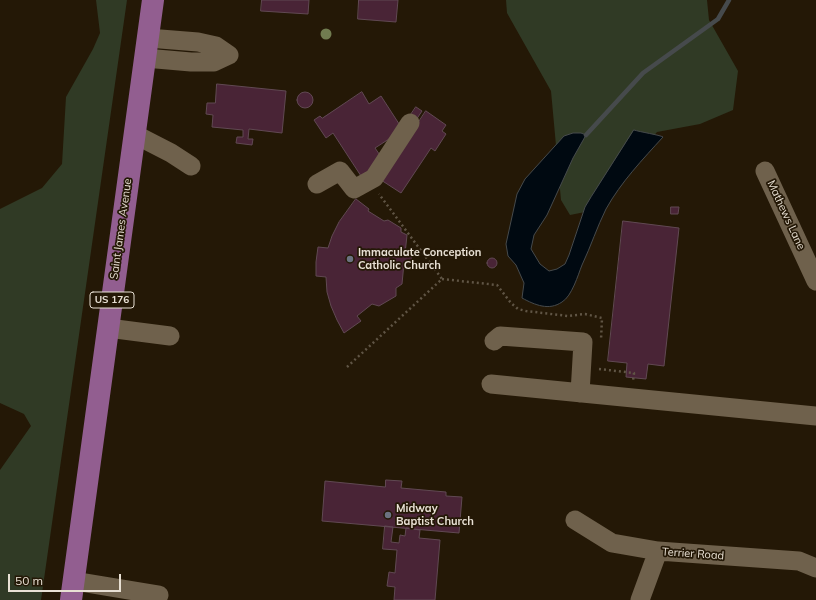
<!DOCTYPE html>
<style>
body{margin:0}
#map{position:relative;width:816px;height:600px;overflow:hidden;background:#241806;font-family:Mulish,sans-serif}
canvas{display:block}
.scale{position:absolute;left:8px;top:574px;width:113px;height:18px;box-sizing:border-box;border:2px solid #e8e0d4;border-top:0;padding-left:5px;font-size:12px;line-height:14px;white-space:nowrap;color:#e8e0d4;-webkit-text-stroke:3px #241806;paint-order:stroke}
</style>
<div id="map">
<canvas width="816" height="600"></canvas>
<div class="scale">50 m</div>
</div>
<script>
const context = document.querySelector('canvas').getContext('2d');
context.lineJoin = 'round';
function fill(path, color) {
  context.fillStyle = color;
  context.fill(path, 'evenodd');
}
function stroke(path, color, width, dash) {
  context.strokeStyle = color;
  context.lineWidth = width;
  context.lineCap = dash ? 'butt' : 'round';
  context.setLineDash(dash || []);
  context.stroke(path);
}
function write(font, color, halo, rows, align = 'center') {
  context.font = font + ' Mulish,sans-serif';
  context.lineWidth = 3.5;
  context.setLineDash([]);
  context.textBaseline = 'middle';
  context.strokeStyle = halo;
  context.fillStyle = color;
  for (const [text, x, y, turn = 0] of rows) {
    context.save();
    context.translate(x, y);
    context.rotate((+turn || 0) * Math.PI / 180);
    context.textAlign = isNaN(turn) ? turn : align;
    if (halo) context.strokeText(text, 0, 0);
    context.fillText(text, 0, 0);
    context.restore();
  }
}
fill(new Path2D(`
 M 96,0 L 127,0 L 41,600 L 0,600 L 0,470 L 31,426 L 24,414 L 0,403 L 0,209 L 42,188 L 62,164 L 66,97 L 93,49 L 100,33 Z
 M 506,0 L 707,0 L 709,20 L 738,71 L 733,110 L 700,124 L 657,132 L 590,211 L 570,215 L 561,200 L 551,91 L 507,13 Z`), '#303a25');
const water = new Path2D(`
 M 634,130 C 640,132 660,135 663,137 C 643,159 621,182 606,209 C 597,227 591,246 582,265 C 578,275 572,296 562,302 C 549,311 535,305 522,298 L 524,283 L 516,265 L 508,256 L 506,244 L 517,194 L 525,179 L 564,136 L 573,133 L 581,133 L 586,135 L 573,158 L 547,215 L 534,235 L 531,249 L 540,264 L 549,271 L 557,269 L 565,264 L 569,255 L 585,207 L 591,197 Z`);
fill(water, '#000911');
stroke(water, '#464a4c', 1);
stroke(new Path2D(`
 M 586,135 L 643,73 L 718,19 L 729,0`), '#464a4c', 4.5);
const building = new Path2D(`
 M 262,0 L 309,0 L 308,14 L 261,11 Z
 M 359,0 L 398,0 L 396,22 L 358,19 Z
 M 217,84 L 286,91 L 282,133 L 249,129 L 248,139 L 253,139 L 252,145 L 236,143 L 237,137 L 243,137 L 243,130 L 212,127 L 213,115 L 206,114 L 207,103 L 215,103 Z
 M297 100a8 8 0 1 1 16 0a8 8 0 1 1-16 0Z
 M 362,92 L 369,104 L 381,96 L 403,130 L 375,148 L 384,161 L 361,176 L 333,133 L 326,138 L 314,120 L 320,116 L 322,118 Z
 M 416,107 L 422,111 L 416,120 L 410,116 Z
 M 426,111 L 446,125 L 442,131 L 446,134 L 435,151 L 431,148 L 401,193 L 381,180 Z
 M 356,199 L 369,209 L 368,211 L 384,221 L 388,220 L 401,228 L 401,232 L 407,235 L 405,254 L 412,254 L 411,264 L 404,263 L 402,284 L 396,288 L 396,296 L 379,306 L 372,304 L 357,316 L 361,321 L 344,333 L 337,320 L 331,306 L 327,292 L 326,277 L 316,276 L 316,262 L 318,247 L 328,248 L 332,236 L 339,222 Z
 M 671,207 L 679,207 L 678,214 L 671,214 Z
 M 623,221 L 679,228 L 664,366 L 648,364 L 646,379 L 626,377 L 627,363 L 608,361 Z
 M487 263a5 5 0 1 1 10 0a5 5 0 1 1-10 0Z
 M 386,480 L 402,481 L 401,488 L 446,492 L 446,496 L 462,497 L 459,533 L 322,521 L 325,481 L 385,487 Z
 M 385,526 L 393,527 L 391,542 L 399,543 L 400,535 L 405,536 L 406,528 L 420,530 L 419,538 L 440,540 L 435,600 L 394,600 L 395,587 L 387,586 L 389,572 L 395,573 L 397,550 L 383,549 Z`);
fill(building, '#492436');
stroke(building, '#614953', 1);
stroke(new Path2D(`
 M 442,279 L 497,285 L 511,303 L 518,309 L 526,311 L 568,316 L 585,314 L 602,318 L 601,340
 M 347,367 L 442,279 L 379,194
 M 599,369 L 634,373 L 633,381`), '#605545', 2.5, [2, 3]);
stroke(new Path2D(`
 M 148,38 L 198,42 L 216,46 L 229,55
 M 145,58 L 191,62 L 214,62 L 229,55
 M 134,134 L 171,153 L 191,166
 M 765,171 L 816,281
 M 317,184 L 340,171 L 354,189 L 374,178 L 410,123
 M 108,328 L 170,336
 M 494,341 L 500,336 L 583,342 L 580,393
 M 491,384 L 816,416
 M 575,520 L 612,543 L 658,551 L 799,561 L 816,568
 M 74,581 L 159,595
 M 640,600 L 658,551`), '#6f614c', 19);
stroke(new Path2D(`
 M 71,600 L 153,0`), '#925e90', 22);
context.fillStyle = '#717c50';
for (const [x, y] of [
 [326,34]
]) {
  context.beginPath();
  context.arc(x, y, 5.5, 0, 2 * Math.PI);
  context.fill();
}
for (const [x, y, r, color] of [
 [350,259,4,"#6b7280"],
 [388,515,4,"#6b7280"]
]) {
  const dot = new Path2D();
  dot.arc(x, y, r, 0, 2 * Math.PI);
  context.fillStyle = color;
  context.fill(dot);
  stroke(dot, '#241806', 1.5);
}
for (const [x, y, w] of [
 [112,300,44]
]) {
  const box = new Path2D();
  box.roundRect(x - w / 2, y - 8, w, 16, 3);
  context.fillStyle = '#241806';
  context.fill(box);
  stroke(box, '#e8e0d4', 1);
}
write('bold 10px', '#e8e0d4', null, [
 ["US 176",112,300]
]);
write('11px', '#e8e0d4', '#241806', [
 ["Mathews Lane",786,215,65],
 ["Saint James Avenue",121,229,-82],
 ["Terrier Road",693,554,4]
]);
write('bold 11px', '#e8e0d4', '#241806', [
 ["Immaculate Conception",358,253],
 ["Catholic Church",358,266],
 ["Midway",396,509],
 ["Baptist Church",396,522]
], 'left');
</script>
